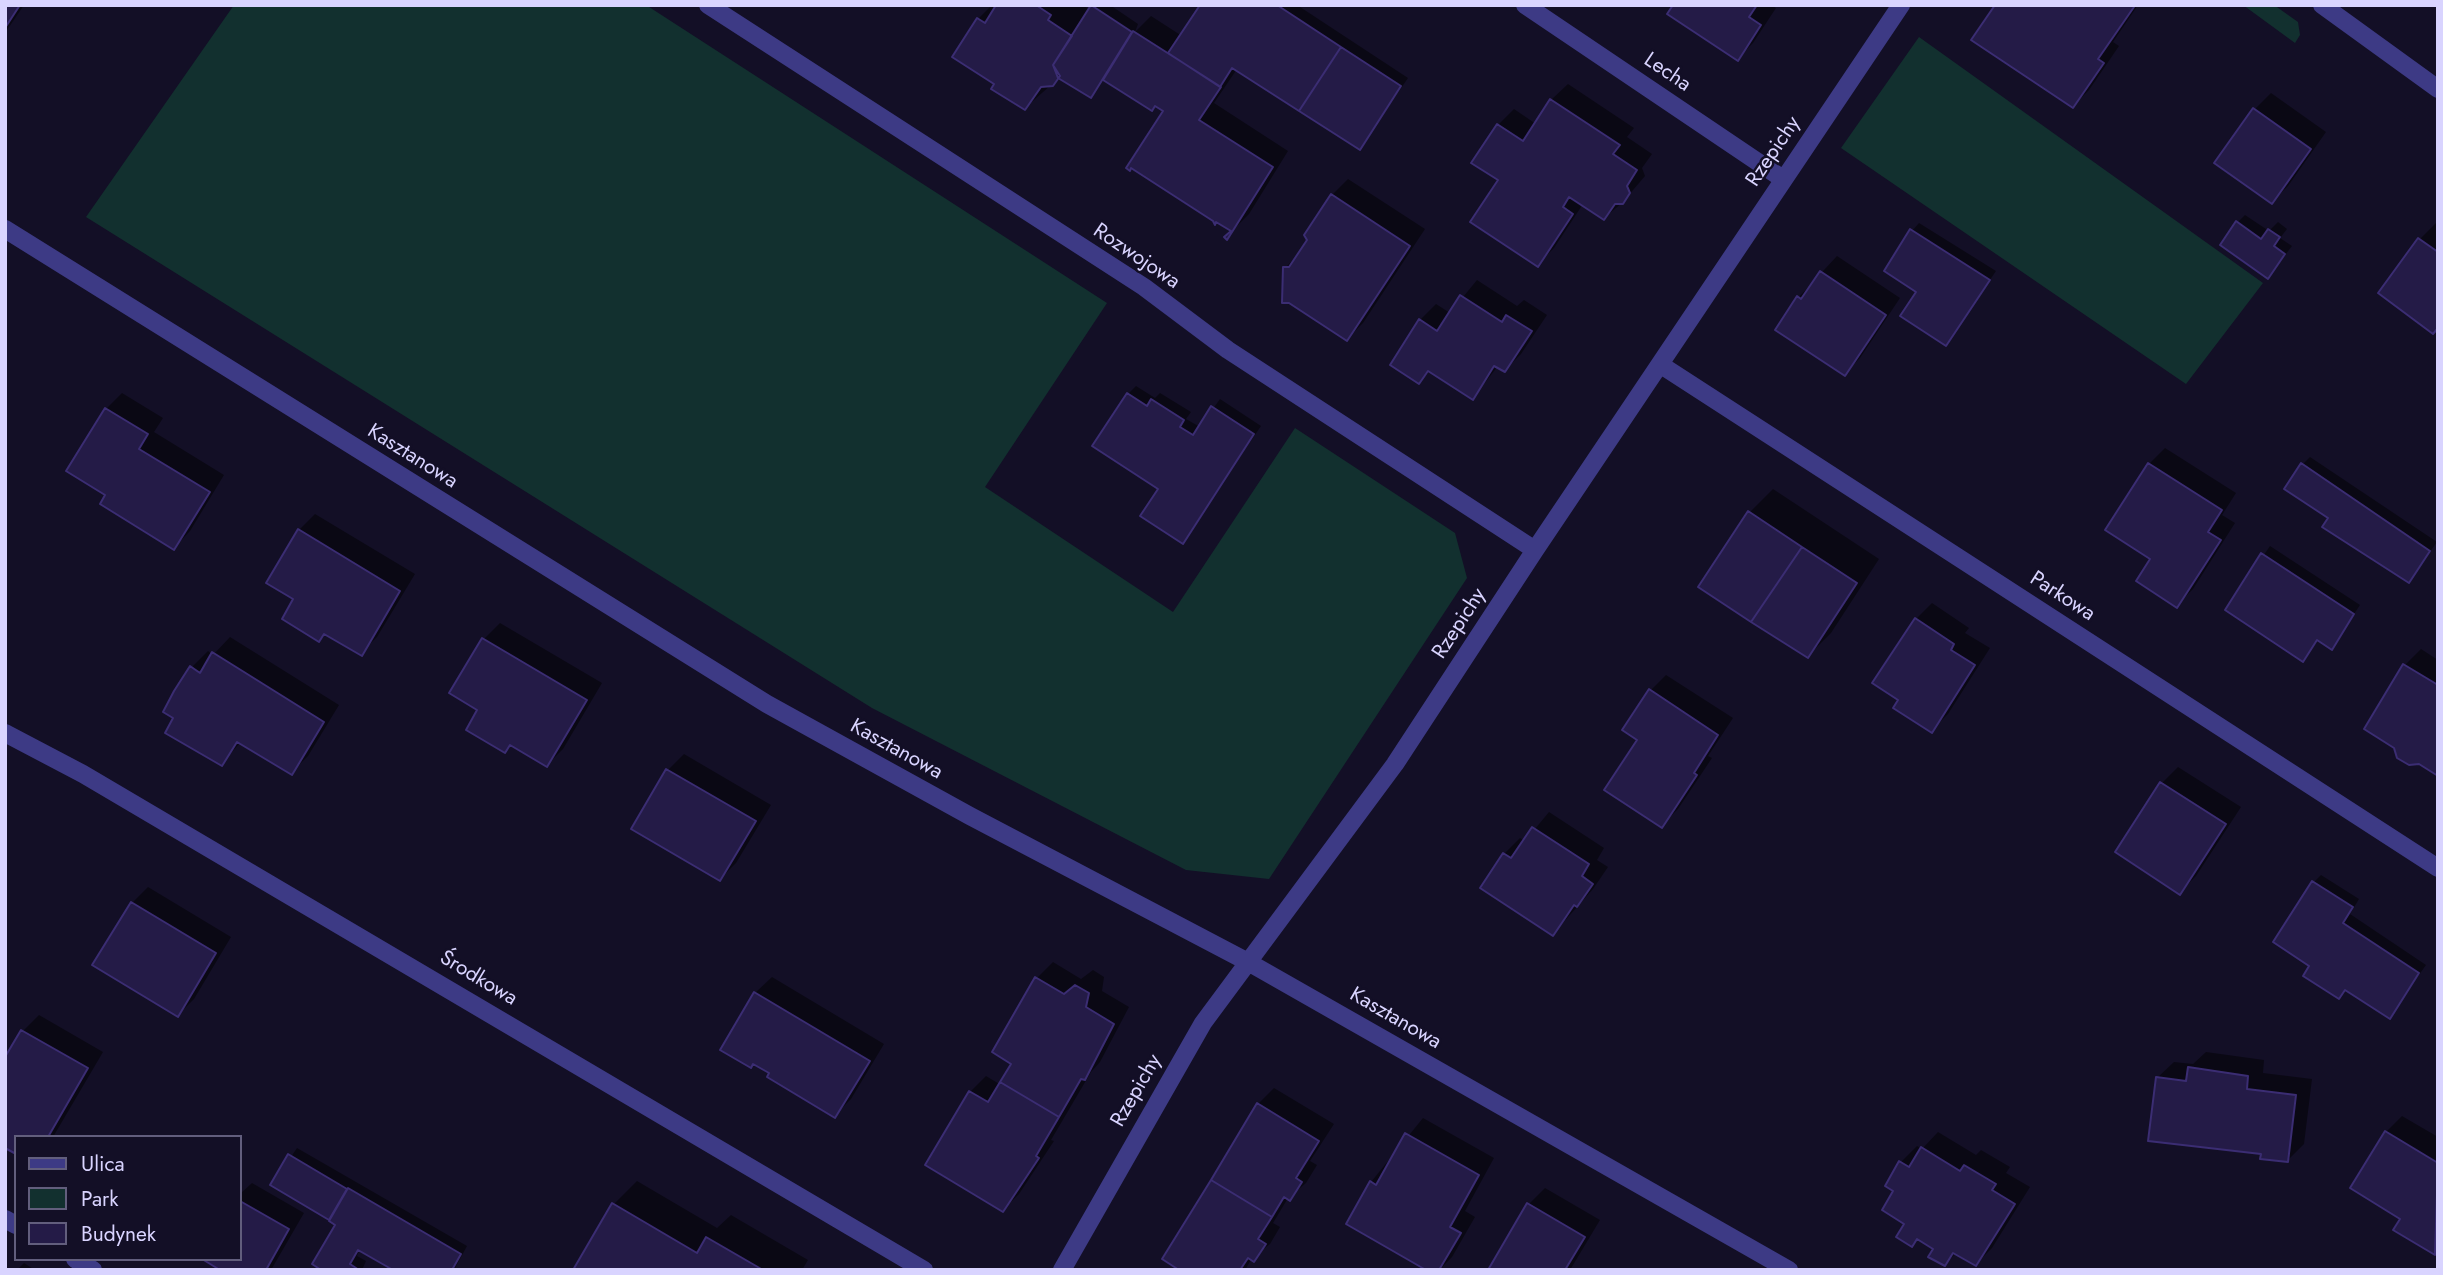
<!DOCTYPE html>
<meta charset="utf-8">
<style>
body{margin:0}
#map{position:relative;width:2443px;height:1275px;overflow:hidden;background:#130f26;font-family:Jost,sans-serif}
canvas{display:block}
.frame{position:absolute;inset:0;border:7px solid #d9d4ff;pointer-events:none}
.legend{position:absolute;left:14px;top:1135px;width:228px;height:126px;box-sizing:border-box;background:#130f26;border:2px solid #625e7d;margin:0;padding:9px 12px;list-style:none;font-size:21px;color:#d9d4ff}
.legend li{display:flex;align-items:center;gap:14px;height:35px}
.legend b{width:35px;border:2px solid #625e7d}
</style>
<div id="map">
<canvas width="2443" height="1275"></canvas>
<div class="frame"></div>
<ul class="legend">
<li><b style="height:9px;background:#3d3a85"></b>Ulica</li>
<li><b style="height:19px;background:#12302f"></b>Park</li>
<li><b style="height:19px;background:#241b47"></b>Budynek</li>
</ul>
</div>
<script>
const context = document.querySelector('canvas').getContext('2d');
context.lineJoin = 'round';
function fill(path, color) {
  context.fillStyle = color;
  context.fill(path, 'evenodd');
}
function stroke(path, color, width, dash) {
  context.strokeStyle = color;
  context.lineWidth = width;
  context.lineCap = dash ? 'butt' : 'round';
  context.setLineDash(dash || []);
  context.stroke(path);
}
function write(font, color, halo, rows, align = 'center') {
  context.font = font + ' Jost,sans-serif';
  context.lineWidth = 5;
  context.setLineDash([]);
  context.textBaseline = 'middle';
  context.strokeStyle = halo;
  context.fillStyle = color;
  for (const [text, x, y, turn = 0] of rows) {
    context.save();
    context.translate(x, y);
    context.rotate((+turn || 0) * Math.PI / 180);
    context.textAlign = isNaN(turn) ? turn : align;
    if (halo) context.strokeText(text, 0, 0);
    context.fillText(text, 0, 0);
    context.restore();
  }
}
fill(new Path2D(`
 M 234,5 L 646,5 L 1107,303 L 985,487 L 1173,612 L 1295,428 L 1455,533 L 1467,578 L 1269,879 L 1186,870 L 872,708 L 86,217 Z
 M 2243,5 L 2274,5 L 2298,22 L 2300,35 L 2295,43 Z
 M 1919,37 L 2263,283 L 2186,384 L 1841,148 Z`), '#12302f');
fill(new Path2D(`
 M 5,5 L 24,5 L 5,33 Z
 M 992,5 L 1083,5 L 1090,10 L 1093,5 L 1110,5 L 1138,24 L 1135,32 L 1151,16 L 1182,36 L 1202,5 L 1297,5 L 1408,78 L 1360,148 L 1237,69 L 1214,103 L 1288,151 L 1249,214 L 1233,230 L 1166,110 L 1104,79 L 1090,96 L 1060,77 L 1025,108 L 996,83 L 978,19 Z
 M 1675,5 L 1771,5 L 1776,8 L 1753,43 L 1737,59 Z
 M 1998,5 L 2138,5 L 2113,42 L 2119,46 L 2089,90 L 2073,106 Z
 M 1568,84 L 1634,128 L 1627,137 L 1652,154 L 1642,168 L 1645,176 L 1622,203 L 1604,218 L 1583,204 L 1554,248 L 1538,264 L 1500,180 L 1498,125 L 1514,109 L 1536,124 L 1551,100 Z
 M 2271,93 L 2326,132 L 2288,186 L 2272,202 L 2216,163 L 2255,109 Z
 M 1348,179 L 1425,229 L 1363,323 L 1347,339 L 1285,268 L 1301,252 L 1332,195 Z
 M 2245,215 L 2269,231 L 2278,222 L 2287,229 L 2280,238 L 2292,246 L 2268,277 L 2238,222 Z
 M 2438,221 L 2438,327 L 2380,293 L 2420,239 Z
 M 1919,223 L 1996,271 L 1946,344 L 1919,291 L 1912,231 Z
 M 1837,256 L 1900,298 L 1860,358 L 1844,374 L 1798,298 Z
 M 1477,280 L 1517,306 L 1524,300 L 1547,315 L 1521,354 L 1505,370 L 1498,366 L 1473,398 L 1430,371 L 1419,382 L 1420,320 L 1436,304 L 1450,313 Z
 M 1136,386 L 1155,398 L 1160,393 L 1191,412 L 1186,419 L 1200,427 L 1220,399 L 1261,426 L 1182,542 L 1128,394 Z
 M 122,393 L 163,418 L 154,432 L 224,475 L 190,531 L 174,548 L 107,495 L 106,409 Z
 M 2165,448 L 2236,493 L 2222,515 L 2235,523 L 2193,589 L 2177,605 L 2152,558 L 2149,464 Z
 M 2310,457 L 2437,542 L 2409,581 L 2331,517 L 2303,464 Z
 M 1773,489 L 1879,559 L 1831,633 L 1808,656 L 1750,512 Z
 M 315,514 L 415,574 L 377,637 L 361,653 L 326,633 L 319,639 L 295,599 L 299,530 Z
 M 2270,546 L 2360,605 L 2332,647 L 2319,639 L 2303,659 L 2227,609 Z
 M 1932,603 L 1969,628 L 1965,633 L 1990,648 L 1948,714 L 1932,730 L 1901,699 L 1916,619 Z
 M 500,623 L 602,683 L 563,749 L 547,765 L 511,744 L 505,751 L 480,709 L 452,693 L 484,639 Z
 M 230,637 L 339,705 L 308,756 L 292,772 L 241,742 L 221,764 L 176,717 L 192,667 L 208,651 L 213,655 Z
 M 2421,649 L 2438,660 L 2438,774 L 2366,728 L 2405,665 Z
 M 1666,675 L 1733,718 L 1708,756 L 1712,758 L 1678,809 L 1662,825 L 1640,739 L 1650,691 Z
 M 684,754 L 771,805 L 736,863 L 720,879 L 633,828 L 668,770 Z
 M 2178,767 L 2241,807 L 2196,876 L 2180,892 L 2118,852 L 2162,783 Z
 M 1549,812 L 1604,848 L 1597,860 L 1608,867 L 1593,889 L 1553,934 L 1482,887 L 1504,854 L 1520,838 L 1525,841 Z
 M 2321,875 L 2359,899 L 2350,914 L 2426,965 L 2389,1017 L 2347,989 L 2339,997 L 2312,965 L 2313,883 Z
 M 148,887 L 231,937 L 194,999 L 178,1015 L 132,903 Z
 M 1053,962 L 1081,979 L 1093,970 L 1104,977 L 1102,991 L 1129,1007 L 1100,1062 L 1091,1072 L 1051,1140 L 1054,1141 L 1019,1194 L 1003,1210 L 970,1092 L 986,1076 L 1001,1085 L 1014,1063 L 1037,978 Z
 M 772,977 L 884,1044 L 851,1099 L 835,1115 L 772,1073 L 755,993 Z
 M 39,1015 L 103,1052 L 53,1137 L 16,1137 L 5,1061 L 23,1031 Z
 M 2206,1052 L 2264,1060 L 2263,1073 L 2312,1079 L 2304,1144 L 2288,1160 L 2262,1152 L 2157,1078 L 2174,1062 L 2193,1064 Z
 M 1274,1088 L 1334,1124 L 1310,1161 L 1317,1165 L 1306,1183 L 1288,1198 L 1273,1223 L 1280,1227 L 1270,1244 L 1252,1258 L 1245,1270 L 1183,1270 L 1258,1104 Z
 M 2402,1116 L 2438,1137 L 2438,1250 L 2435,1253 L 2396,1229 L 2403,1218 L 2386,1132 Z
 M 1423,1118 L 1494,1158 L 1465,1211 L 1475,1217 L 1452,1257 L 1439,1270 L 1429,1270 L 1371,1182 Z
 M 1938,1132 L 1976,1155 L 1981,1150 L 2010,1167 L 2006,1173 L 2030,1187 L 1992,1248 L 1976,1264 L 1956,1253 L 1945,1264 L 1935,1248 L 1919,1238 L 1912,1245 L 1896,1190 L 1901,1162 L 1917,1146 L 1922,1149 Z
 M 297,1148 L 467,1246 L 454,1270 L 397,1270 L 360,1249 L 357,1256 L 366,1261 L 362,1270 L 325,1270 L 337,1224 L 272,1185 Z
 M 637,1181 L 717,1228 L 731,1215 L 808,1260 L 802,1270 L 575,1270 L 614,1204 Z
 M 252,1183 L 304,1213 L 271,1270 L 223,1270 L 240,1259 L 240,1194 Z
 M 1545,1188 L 1600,1220 L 1570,1270 L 1490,1270 L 1529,1204 Z
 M 24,1263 L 35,1270 L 17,1270 Z`), '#0007');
const building = new Path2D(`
 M 5,5 L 20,5 L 5,28 Z
 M 996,5 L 1036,5 L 1051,15 L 1048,20 L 1072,36 L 1053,65 L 1060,76 L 1053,86 L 1041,87 L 1025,110 L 991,89 L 994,84 L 952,57 L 977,18 L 985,23 Z
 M 1091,5 L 1132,32 L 1091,98 L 1058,78 L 1053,65 Z
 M 1200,5 L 1277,5 L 1341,47 L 1299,111 L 1232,68 L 1220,87 L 1168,53 Z
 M 1673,5 L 1757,5 L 1749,17 L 1761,25 L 1738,61 L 1667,14 Z
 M 1995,5 L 2132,5 L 2134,7 L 2098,59 L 2104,63 L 2073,108 L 1971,40 Z
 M 1133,31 L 1221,87 L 1199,120 L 1273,167 L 1227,240 L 1224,237 L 1231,231 L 1216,222 L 1215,225 L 1213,221 L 1131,168 L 1130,171 L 1126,168 L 1163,111 L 1155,106 L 1152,111 L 1103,80 Z
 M 1341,47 L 1401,86 L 1360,150 L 1299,111 Z
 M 1550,99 L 1620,145 L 1613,154 L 1637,170 L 1627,186 L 1630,193 L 1623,204 L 1615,204 L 1604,220 L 1569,197 L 1563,207 L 1573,214 L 1538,267 L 1470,222 L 1498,180 L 1471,163 L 1497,124 L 1523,141 Z
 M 2253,108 L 2311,149 L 2272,204 L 2214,163 Z
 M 1331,194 L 1410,246 L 1347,341 L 1289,303 L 1282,303 L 1283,267 L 1289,267 L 1307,240 L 1304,235 Z
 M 2236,221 L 2261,239 L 2268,229 L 2280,237 L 2274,246 L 2285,254 L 2268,279 L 2220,245 Z
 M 1910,229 L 1990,280 L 1946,346 L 1900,316 L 1916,292 L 1884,271 Z
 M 2418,238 L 2438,252 L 2438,328 L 2433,334 L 2378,293 Z
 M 1820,271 L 1886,315 L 1845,376 L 1775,330 L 1797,296 L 1801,299 Z
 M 1460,295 L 1502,322 L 1506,315 L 1532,331 L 1505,372 L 1494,366 L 1473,400 L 1428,371 L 1419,384 L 1390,365 L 1419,319 L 1437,331 Z
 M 1127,393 L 1147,406 L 1151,399 L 1184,420 L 1180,427 L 1193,435 L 1211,406 L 1254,434 L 1183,544 L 1140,516 L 1158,489 L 1092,446 Z
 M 105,408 L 148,434 L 139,449 L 210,492 L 174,550 L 100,504 L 105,495 L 66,471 Z
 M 2148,463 L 2222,510 L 2208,532 L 2221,540 L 2177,608 L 2136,581 L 2150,559 L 2105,530 Z
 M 2301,463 L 2430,551 L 2409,583 L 2322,527 L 2328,518 L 2284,489 Z
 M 1748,511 L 1802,547 L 1751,622 L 1698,587 Z
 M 298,529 L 400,591 L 362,656 L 324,634 L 319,642 L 282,619 L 293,599 L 266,583 Z
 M 1802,547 L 1857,583 L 1808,658 L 1751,622 Z
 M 2261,553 L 2354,614 L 2332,650 L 2317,640 L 2303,662 L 2225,610 Z
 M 1915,618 L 1954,644 L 1951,650 L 1975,665 L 1932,733 L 1893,708 L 1898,700 L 1872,683 Z
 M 482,638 L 587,700 L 547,767 L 510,745 L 505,753 L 466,730 L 477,710 L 449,693 Z
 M 212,652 L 324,722 L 292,775 L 237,742 L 222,766 L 165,733 L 173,718 L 163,712 L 174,691 L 190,666 L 200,673 Z
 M 2403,664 L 2438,685 L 2438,776 L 2419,764 L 2409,765 L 2397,758 L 2394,748 L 2364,729 Z
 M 1649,689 L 1718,735 L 1694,773 L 1697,775 L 1662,828 L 1604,790 L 1637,740 L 1622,730 Z
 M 666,769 L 756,821 L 720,881 L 631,829 Z
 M 2160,782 L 2226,824 L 2180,895 L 2115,852 Z
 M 1532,827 L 1589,864 L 1582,876 L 1593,884 L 1577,907 L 1574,905 L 1553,936 L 1480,888 L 1503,853 L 1511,858 Z
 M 2312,881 L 2353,907 L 2343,923 L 2419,973 L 2390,1019 L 2345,990 L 2339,999 L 2303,976 L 2309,966 L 2273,942 Z
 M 131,902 L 216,953 L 178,1017 L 92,965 Z
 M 1035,977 L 1064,994 L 1075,985 L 1089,993 L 1086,1007 L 1114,1024 L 1085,1080 L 1081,1079 L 1059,1117 L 1000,1082 L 1011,1064 L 992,1052 Z
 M 754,992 L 870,1061 L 835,1118 L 767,1077 L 769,1073 L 753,1064 L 751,1068 L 720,1050 Z
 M 21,1030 L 88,1068 L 48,1137 L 16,1137 L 16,1154 L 5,1148 L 5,1057 Z
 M 2188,1067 L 2248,1076 L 2247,1089 L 2296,1095 L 2288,1162 L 2260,1159 L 2261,1154 L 2148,1141 L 2156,1077 L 2186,1081 Z
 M 1000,1082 L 1059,1117 L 1036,1156 L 1039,1158 L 1003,1212 L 925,1165 L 969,1091 L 988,1102 Z
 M 1257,1103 L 1319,1141 L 1296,1178 L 1302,1182 L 1290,1201 L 1284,1197 L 1272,1217 L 1211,1180 Z
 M 2385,1131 L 2438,1163 L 2435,1255 L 2393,1230 L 2400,1219 L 2350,1188 Z
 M 1405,1133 L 1479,1175 L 1450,1227 L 1461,1233 L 1439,1270 L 1426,1270 L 1346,1224 L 1370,1181 L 1376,1185 Z
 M 1921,1147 L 1960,1171 L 1964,1165 L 1996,1184 L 1992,1190 L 2015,1204 L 1976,1266 L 1953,1253 L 1945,1266 L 1928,1257 L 1933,1249 L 1917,1239 L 1912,1247 L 1896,1237 L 1904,1224 L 1882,1210 L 1893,1191 L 1885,1186 L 1899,1161 L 1909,1167 Z
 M 288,1154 L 347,1189 L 329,1220 L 270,1185 Z
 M 1211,1180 L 1272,1217 L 1258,1239 L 1266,1244 L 1254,1262 L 1248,1258 L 1240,1270 L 1179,1270 L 1162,1259 Z
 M 348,1188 L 461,1254 L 452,1270 L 393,1270 L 358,1250 L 350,1264 L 359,1270 L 321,1270 L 312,1264 L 335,1225 L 329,1221 Z
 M 240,1201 L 289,1229 L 266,1270 L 220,1270 L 202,1259 L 240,1259 Z
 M 612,1203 L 697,1253 L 706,1237 L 763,1270 L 573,1270 Z
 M 1527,1203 L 1585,1237 L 1565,1270 L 1488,1270 Z`);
fill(building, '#241b47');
stroke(building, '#3b2d73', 2);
stroke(new Path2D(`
 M 708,5 L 1144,287 L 1228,350 L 1535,550
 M 1525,5 L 1783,179
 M 2322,5 L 2438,89
 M 5,229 L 767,704 L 970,816 L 1248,962 L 1789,1270
 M 1661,365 L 2438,868
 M 5,733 L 83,774 L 924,1270
 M 5,1219 L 16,1225
 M 75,1259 L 93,1270
 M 1062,1270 L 1203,1023 L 1395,764 L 1535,550 L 1901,5`), '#3d3a85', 18);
write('21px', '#d9d4ff', '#130f26', [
 ["Lecha",1667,73,34],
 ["Rzepichy",1774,152,-56],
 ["Rozwojowa",1136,257,34],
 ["Kasztanowa",412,457,32],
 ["Parkowa",2062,597,33],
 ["Rzepichy",1460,624,-57],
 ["Kasztanowa",896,750,29],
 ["Środkowa",478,979,31],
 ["Kasztanowa",1395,1019,30],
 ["Rzepichy",1137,1091,-60]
]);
</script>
